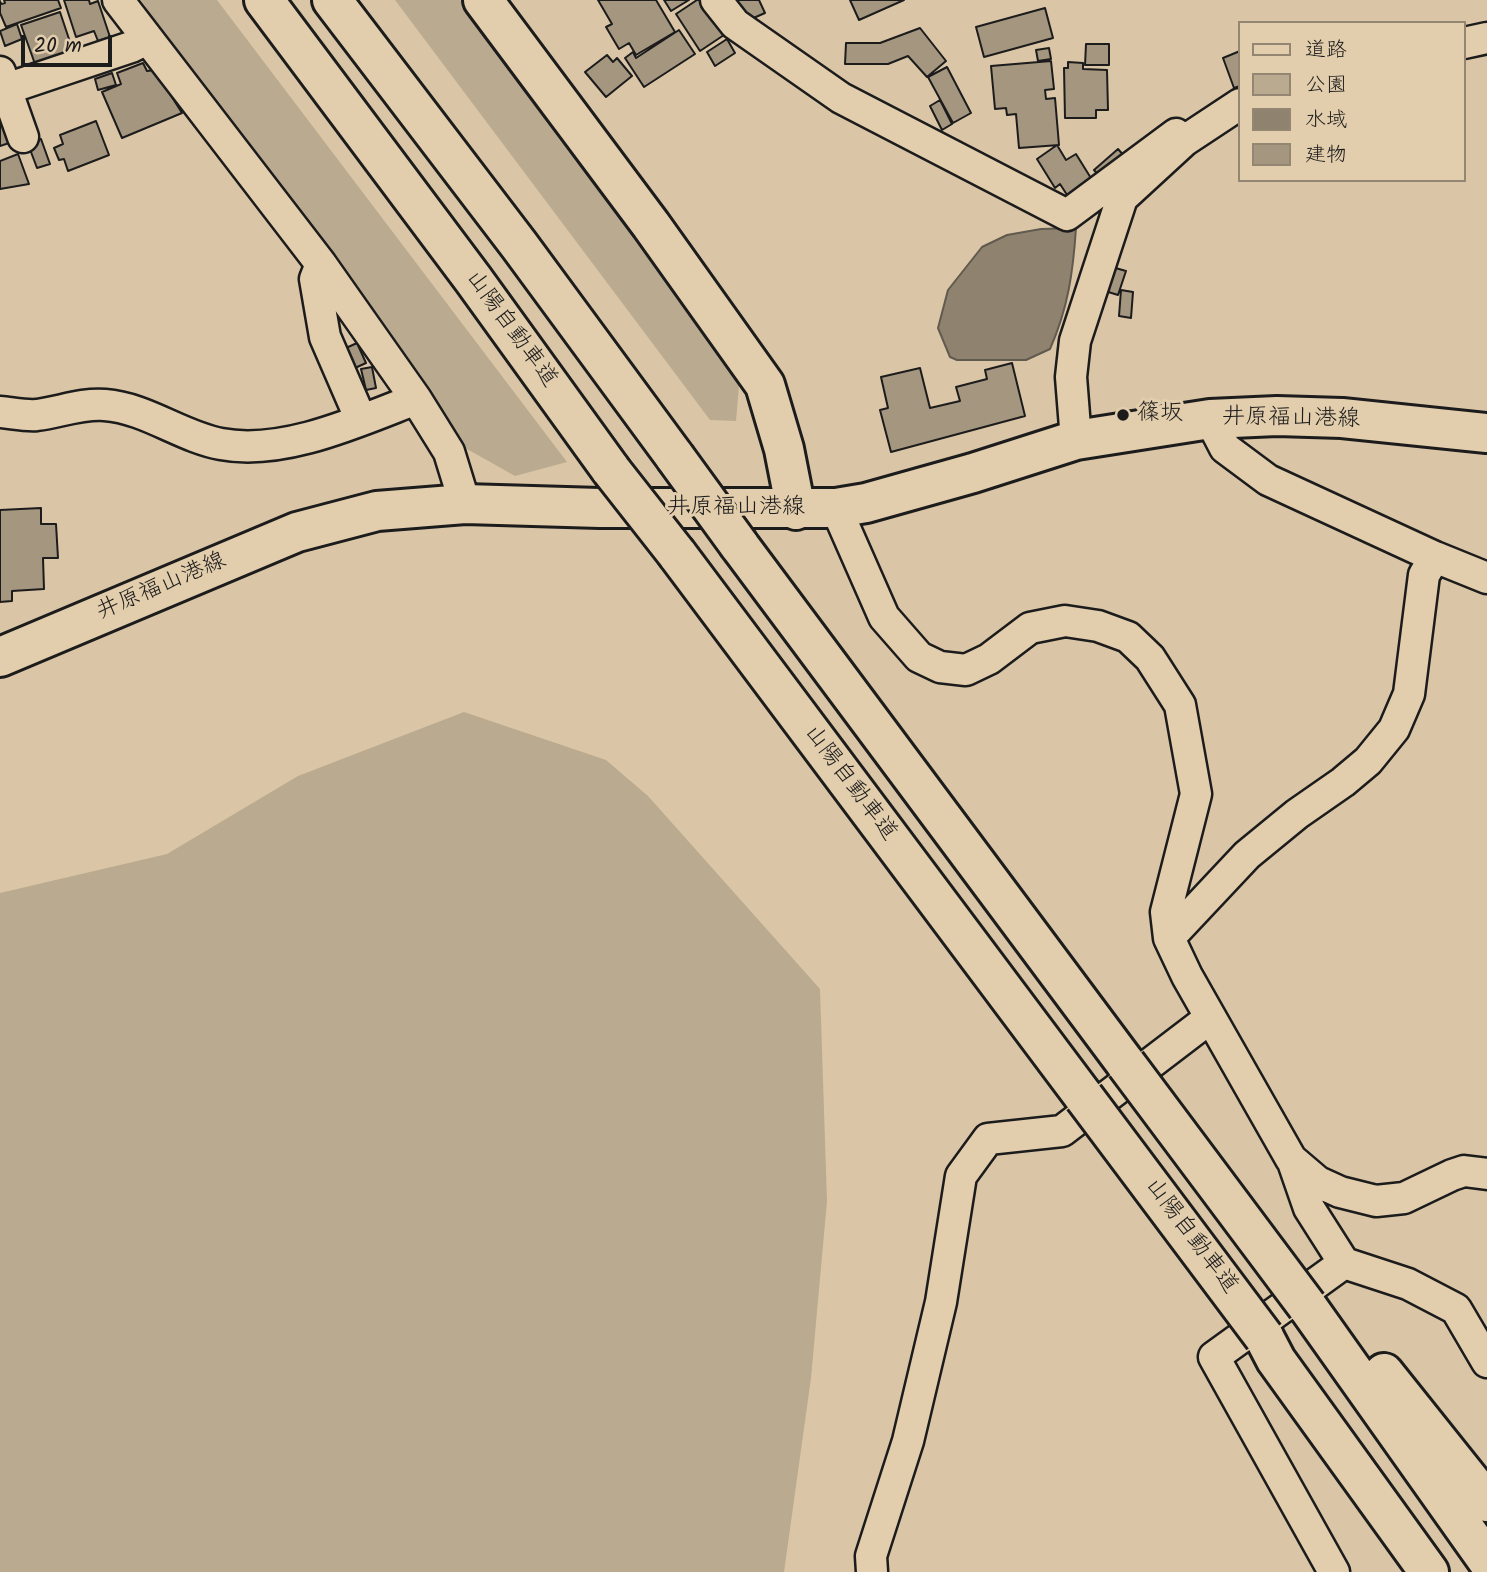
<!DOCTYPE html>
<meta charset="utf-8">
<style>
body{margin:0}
#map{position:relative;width:1487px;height:1572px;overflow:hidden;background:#dac6a6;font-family:Kalam,"Klee One",sans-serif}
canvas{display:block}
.legend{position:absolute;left:1238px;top:21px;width:228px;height:161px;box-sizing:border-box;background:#e2cdac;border:2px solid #938672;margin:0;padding:9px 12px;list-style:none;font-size:21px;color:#1c1c1c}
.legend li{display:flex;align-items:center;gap:14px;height:35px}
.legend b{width:35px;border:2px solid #938672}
.scale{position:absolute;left:21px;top:35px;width:91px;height:32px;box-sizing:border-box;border:4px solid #1c1c1c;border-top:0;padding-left:9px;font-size:21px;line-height:24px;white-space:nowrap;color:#1c1c1c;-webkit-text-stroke:5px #e2cdac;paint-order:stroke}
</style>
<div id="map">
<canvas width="1487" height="1572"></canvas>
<ul class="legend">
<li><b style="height:9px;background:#e2cdac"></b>道路</li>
<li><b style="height:19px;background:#baaa8f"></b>公園</li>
<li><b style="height:19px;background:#8f8370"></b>水域</li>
<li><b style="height:19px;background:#a5967f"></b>建物</li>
</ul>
<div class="scale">20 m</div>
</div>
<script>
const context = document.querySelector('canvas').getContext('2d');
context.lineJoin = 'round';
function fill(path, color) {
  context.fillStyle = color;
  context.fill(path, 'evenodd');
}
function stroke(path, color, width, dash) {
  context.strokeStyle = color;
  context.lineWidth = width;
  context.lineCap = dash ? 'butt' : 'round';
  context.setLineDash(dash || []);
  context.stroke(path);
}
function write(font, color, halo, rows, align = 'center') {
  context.font = font + ' Kalam,"Klee One",sans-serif';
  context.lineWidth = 6;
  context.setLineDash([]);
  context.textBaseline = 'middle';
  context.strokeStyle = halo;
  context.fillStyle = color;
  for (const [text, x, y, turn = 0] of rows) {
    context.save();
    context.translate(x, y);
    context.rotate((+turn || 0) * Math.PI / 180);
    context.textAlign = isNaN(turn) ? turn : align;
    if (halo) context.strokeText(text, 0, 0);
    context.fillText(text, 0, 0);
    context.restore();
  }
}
fill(new Path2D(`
 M 141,0 L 217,0 L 567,462 L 515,476 L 467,449 L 206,97 Z
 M 395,0 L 460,0 L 558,138 L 740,374 L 736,421 L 710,420 Z
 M 464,712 L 606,760 L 648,796 L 820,989 L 827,1201 L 811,1378 L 784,1572 L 0,1572 L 0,893 L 167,854 L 298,776 Z`), '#baaa8f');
const water = new Path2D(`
 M 1076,228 C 1073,273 1068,308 1050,349 L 1026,360 L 957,360 L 950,357 L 938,328 L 948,290 L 982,247 L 1007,235 L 1041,229 Z`);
fill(water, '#8f8370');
stroke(water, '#615a4e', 2);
const building = new Path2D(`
 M 4,0 L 58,0 L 61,8 L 6,27 L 0,13 L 0,1 L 1,4 L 5,3 Z
 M 64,0 L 89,0 L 90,4 L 98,1 L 110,37 L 98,41 L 94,31 L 76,37 Z
 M 598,0 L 656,0 L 675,32 L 636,55 L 629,43 L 619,49 L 606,27 L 612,24 Z
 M 664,0 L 689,0 L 671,11 Z
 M 697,0 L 700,0 L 724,35 L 700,51 L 676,14 Z
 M 733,0 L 759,0 L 765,13 L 742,23 Z
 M 850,0 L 904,0 L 859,20 Z
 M 1045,8 L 1053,38 L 984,57 L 976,27 Z
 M 60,12 L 73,51 L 35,64 L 21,25 Z
 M 17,24 L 22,39 L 5,46 L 0,31 Z
 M 920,28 L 946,61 L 927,77 L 908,56 L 888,64 L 845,64 L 846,43 L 880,43 Z
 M 679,30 L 695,54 L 644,87 L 625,58 L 633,52 L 636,58 Z
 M 727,39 L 735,53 L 715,66 L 707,52 Z
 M 1086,44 L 1109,44 L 1109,65 L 1085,65 Z
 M 1049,48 L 1051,59 L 1038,61 L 1036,50 Z
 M 1240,51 L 1240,86 L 1234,88 L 1223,58 Z
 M 607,55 L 613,62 L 617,58 L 632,76 L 606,97 L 585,72 Z
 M 1051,61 L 1054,89 L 1045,90 L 1046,99 L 1055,98 L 1059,145 L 1019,148 L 1016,114 L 1007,115 L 1006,108 L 995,109 L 991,66 Z
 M 1068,62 L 1083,63 L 1083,69 L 1107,70 L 1108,110 L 1096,110 L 1096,118 L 1065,118 L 1064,68 L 1068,68 Z
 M 143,63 L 147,71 L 155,70 L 182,113 L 122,138 L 102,92 L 121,84 L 117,73 Z
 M 947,67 L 971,113 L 953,123 L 928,77 Z
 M 112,73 L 116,85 L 98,90 L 95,79 Z
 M 940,100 L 952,124 L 942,130 L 930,106 Z
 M 0,118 L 3,126 L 8,124 L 15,141 L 0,146 Z
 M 96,121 L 109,155 L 68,171 L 64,159 L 59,160 L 54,148 L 63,144 L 60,135 Z
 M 41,139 L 50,164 L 37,168 L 28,144 Z
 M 1057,145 L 1066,160 L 1076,154 L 1094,183 L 1069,198 L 1060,184 L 1055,188 L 1037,159 Z
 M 1118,149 L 1125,157 L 1101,178 L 1094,170 Z
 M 18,154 L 29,184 L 0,189 L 0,161 Z
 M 1112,267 L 1126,271 L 1118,295 L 1105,291 Z
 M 1121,290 L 1133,292 L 1131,318 L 1119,316 Z
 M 357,343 L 366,363 L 355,368 L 346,348 Z
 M 1012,363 L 1025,416 L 891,452 L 880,410 L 888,408 L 881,377 L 920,368 L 930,408 L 960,401 L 956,387 L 987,379 L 985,370 Z
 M 372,367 L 376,388 L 366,390 L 361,369 Z
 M 41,508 L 41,524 L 56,524 L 58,558 L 43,558 L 44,589 L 12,591 L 12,601 L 0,602 L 0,510 Z`);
fill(building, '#a5967f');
stroke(building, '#1c1c1c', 2);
const street = new Path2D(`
 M 118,0 L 321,264 L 416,399 L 449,452 L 465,504
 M 716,0 L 735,24 L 841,98 L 1067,215 L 1176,134 L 1184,141
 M 1464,43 L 1487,38
 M 0,72 L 23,137
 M 0,91 L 131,47 L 147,39
 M 321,264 L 315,279 L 325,337 L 361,420
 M 0,412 C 12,413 25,416 37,415 C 60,412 82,403 105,405 C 146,408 182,437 221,444 C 283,456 359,421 416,399
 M 1210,419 L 1225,448 L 1268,480 L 1435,557 L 1487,578
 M 1076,440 L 1071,377 L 1075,341 L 1122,198 L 1184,141 L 1240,104
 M 836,508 L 884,617 L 919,657 L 940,667 L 966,670 L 989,659 L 1030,628 L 1065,621 L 1098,626 L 1128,637 L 1150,658 L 1180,705 L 1196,794 L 1166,912 L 1169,938
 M 1435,557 L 1424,575 L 1409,694 L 1394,729 L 1368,761 L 1343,782 L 1297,814 L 1247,855 L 1169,938 L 1187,976 L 1291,1159 L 1318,1182 L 1340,1192 L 1376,1201 L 1404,1198 L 1452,1175 L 1464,1171 L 1487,1174
 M 1293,1162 L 1309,1208 L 1344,1263 L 1408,1284 L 1456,1309 L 1487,1362
 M 872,1572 L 871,1556 L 908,1441 L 941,1302 L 961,1176 L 988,1139 L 1062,1131 L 1210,1018
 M 1334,1572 L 1214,1357 L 1344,1263`);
const secondary = new Path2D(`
 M 483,0 L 651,225 L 765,385 L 784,449 L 796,510`);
const primary = new Path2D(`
 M 0,657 L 297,532 L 377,511 L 465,504 L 600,508 L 836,508 L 866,503 L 973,473 L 1076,440 L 1210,419 L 1277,416 L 1342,418 L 1487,433`);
const highway = new Path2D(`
 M 264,0 L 473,279 L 611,470
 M 332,0 L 519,245 L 675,457
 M 739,545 L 1126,1064
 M 677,554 L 1084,1097
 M 1307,1306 L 1487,1560
 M 1264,1337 L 1276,1360 L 1429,1572
 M 1384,1373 L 1487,1502`);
stroke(street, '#1c1c1c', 35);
stroke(secondary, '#1c1c1c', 44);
stroke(primary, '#1c1c1c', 44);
stroke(highway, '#1c1c1c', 44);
stroke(street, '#e2cdac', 30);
stroke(secondary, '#e2cdac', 38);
stroke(primary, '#e2cdac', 38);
stroke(highway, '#e2cdac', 38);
const highwayBridge = new Path2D(`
 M 675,457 L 739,545
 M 611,470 L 677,554
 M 1126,1064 L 1307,1306
 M 1084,1097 L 1264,1337`);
stroke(highwayBridge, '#1c1c1c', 44, []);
stroke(highwayBridge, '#e2cdac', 38);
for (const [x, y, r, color] of [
 [1123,415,7,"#1c1c1c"]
]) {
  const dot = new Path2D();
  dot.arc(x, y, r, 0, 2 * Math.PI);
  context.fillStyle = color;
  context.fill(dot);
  stroke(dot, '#e2cdac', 2.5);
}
write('23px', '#1c1c1c', '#e2cdac', [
 ["山陽自動車道",510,330,54],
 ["井原福山港線",1291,420,1],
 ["井原福山港線",736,509],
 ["井原福山港線",162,588,-23],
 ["山陽自動車道",849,784,53],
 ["山陽自動車道",1190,1237,53]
]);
write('23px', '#1c1c1c', '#e2cdac', [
 ["篠坂",1137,415]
], 'left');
</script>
